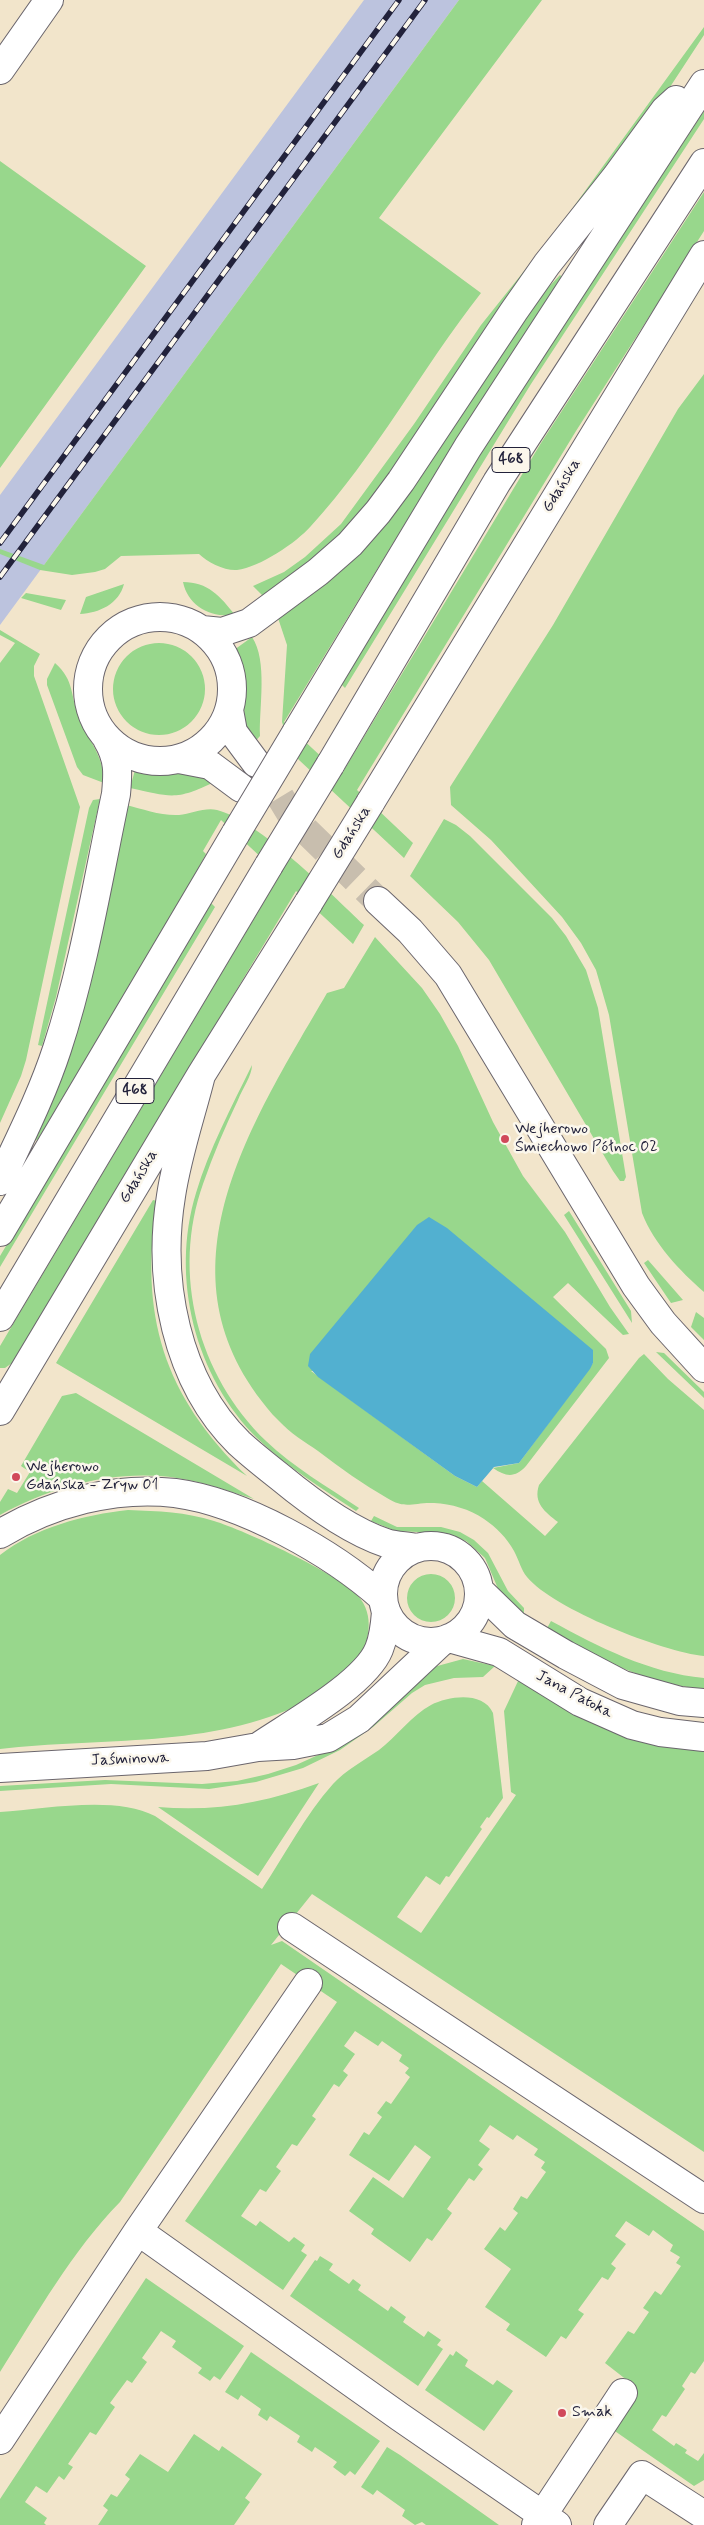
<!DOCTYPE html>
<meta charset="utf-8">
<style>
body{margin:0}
canvas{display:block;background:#f2e5cb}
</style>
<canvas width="704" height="2525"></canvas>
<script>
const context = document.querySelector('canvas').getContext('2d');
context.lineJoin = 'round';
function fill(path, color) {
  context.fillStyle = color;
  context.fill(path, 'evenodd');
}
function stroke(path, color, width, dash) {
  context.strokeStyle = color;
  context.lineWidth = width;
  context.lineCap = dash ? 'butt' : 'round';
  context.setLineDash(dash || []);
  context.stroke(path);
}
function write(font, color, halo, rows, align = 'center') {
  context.font = font + ' Mynerve,sans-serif';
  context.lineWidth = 5;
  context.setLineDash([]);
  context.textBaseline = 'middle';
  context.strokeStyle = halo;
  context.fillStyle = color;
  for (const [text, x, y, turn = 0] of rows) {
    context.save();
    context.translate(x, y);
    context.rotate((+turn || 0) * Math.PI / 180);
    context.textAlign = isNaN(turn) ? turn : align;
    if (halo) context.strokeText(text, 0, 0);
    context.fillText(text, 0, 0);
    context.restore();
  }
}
fill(new Path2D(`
 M 364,0 L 459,0 L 0,625 L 0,495 Z`), '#bcc3de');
fill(new Path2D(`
 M 459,0 L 542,0 L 379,218 L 481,293 C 422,368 376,455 311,526 C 296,543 260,567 237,570 C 225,571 207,562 199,554 L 121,556 L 105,569 L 95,572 L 72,575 L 40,570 L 0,554 L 0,549 L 44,565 Z
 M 704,27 L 704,35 L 655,110 L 371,502 L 332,543 L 305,567 L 263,596 L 253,586 L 284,572 L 305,557 L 341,524 L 414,424 L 481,325 L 556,231 Z
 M 704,111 L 704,119 L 531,384 L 345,688 L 341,684 L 499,423 Z
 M 0,161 L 146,266 L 0,468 Z
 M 704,192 L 704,231 L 576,431 L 357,790 L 413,843 L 404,858 L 299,760 L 291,749 L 282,722 L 287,645 L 278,618 L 336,575 L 365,547 L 542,294 L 560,275 L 562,277 L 459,435 L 284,722 L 341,775 L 541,443 Z
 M 704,374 L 704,1292 C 680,1271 654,1244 642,1213 L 609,1015 L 596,970 L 581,943 L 562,917 L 491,840 L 451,805 L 450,787 L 553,625 L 678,409 Z
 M 183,582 C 208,582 220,596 235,615 C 210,618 188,606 183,582 Z
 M 124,584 C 119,604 99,613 80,614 L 86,597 Z
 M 26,593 L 66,600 L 61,610 L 21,598 Z
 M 0,630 L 40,654 L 34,666 L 34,676 L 80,807 L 26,1060 L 21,1076 L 0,1123 L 0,663 L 15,643 L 0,635 Z
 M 252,637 C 268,661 259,707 260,736 L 253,744 C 236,714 251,680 234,650 Z
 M113 689a46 46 0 1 1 92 0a46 46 0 1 1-92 0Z
 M 55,663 C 75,681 70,695 79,718 C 89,741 104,756 104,783 L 83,775 L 77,767 L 47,685 L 47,679 Z
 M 135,770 L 157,774 L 188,772 L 216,781 C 176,801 172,797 130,788 Z
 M 100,799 L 56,997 L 42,1046 L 38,1045 L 89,808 L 93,800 Z
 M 126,805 C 143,809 161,816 179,815 C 191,814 205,807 217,810 C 259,821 330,893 364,925 L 353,944 L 296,891 L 12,1363 L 5,1368 L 0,1368 L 0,1346 L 280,875 L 221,820 L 203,851 L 206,854 L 189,885 L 38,1139 L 33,1142 Z
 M 444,819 L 456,825 L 470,836 L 552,918 L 566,936 L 586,970 L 598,1008 L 626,1177 L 624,1181 L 620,1181 L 613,1171 L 489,960 L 458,922 L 410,876 Z
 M 211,903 L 215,907 L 0,1267 L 0,1256 Z
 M 375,937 L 422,988 L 440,1014 L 458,1046 L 493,1122 L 523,1176 L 565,1232 L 610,1307 L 629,1334 L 623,1335 L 568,1283 L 553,1297 L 606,1349 L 609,1358 L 526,1466 C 515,1478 506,1477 493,1468 L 519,1463 L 593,1363 L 311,1371 L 455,1476 L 477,1487 L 482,1481 L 545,1536 L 558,1522 C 545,1512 533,1503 539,1485 L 639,1358 L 644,1354 L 668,1379 L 704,1410 L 704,1656 C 663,1652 553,1609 527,1577 C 521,1570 519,1560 514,1551 C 507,1538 496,1527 484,1519 C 470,1509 451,1504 434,1503 C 413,1502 406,1510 387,1498 C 363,1484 340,1468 318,1451 C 305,1442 290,1433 279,1421 C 148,1280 248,1129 327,993 L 344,988 Z
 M 252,1065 C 252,1076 242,1089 238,1100 C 225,1127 213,1155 203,1184 C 171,1274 198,1375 266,1441 C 293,1467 328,1487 359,1508 L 356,1511 C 323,1489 287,1467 258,1439 C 195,1377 170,1278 196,1193 C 209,1149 232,1106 252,1065 Z
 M 153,1200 L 157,1201 C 139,1315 163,1395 247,1476 L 56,1363 Z
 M 569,1211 L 631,1311 L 632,1323 L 564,1215 Z
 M 648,1260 L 683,1300 L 671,1303 L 644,1263 Z
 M 696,1312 L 704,1318 L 704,1340 L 691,1327 Z
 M 656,1352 L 664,1353 L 704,1392 L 704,1398 Z
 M 76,1393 L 254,1499 C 229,1491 203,1482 177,1478 C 116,1469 53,1486 0,1515 L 0,1502 L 8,1489 L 17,1493 L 30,1472 L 21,1466 L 62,1396 Z
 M 128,1510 C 158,1511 186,1512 214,1521 C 244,1530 339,1574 358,1596 C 375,1614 370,1644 356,1662 C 349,1671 338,1677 329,1684 C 322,1690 314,1697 305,1702 C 211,1749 101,1737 0,1749 L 0,1555 C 36,1527 84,1515 128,1510 Z
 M 374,1516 L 397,1527 L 441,1527 L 460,1532 L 474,1540 L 488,1553 L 508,1591 L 524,1608 L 524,1617 L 499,1591 L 485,1558 L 466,1541 L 441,1533 L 396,1531 L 371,1521 Z
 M407 1598a24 24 0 1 1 48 0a24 24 0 1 1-48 0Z
 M 551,1621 C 599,1647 649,1673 704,1678 L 704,1689 C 641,1683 600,1658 546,1630 Z
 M 463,1659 L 495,1666 L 483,1677 L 454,1678 L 425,1685 L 412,1693 L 373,1727 L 340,1750 L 303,1768 L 256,1782 L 209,1789 L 111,1784 L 0,1791 L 0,1786 L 105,1780 L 202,1784 L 237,1781 L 268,1774 L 296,1765 L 338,1746 L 430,1668 Z
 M 519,1679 L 704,1750 L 704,2152 L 312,1894 L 271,1945 L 282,1941 L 704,2231 L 704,2361 L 695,2374 L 691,2372 L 682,2386 L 685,2389 L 666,2417 L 662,2415 L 652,2430 L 674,2446 L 676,2443 L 687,2450 L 685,2453 L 698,2461 L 704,2453 L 704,2480 L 694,2486 L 609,2427 L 637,2388 L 605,2363 L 628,2331 L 634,2334 L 649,2312 L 643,2308 L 655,2291 L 661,2295 L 681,2266 L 676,2263 L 680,2257 L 670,2251 L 673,2245 L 653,2230 L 649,2236 L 626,2221 L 615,2236 L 626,2244 L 611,2264 L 616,2268 L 608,2280 L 602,2277 L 578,2310 L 584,2314 L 566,2339 L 561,2336 L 546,2357 L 506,2330 L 510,2324 L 485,2307 L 511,2269 L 484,2249 L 500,2227 L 505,2231 L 518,2213 L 513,2209 L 521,2196 L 527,2199 L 546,2172 L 541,2168 L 545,2162 L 534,2155 L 538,2149 L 517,2135 L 513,2140 L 490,2125 L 479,2141 L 490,2149 L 478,2165 L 483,2169 L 474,2181 L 469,2178 L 447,2209 L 452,2213 L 432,2241 L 427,2238 L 410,2262 L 371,2234 L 374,2229 L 349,2211 L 373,2177 L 403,2198 L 431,2157 L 415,2145 L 389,2181 L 349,2155 L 364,2132 L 369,2135 L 382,2117 L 377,2113 L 386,2101 L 391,2104 L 410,2077 L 405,2073 L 409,2068 L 399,2061 L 402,2055 L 382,2041 L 378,2046 L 355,2031 L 344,2046 L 355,2054 L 343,2071 L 348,2075 L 339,2087 L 334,2084 L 312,2116 L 316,2119 L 297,2146 L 292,2144 L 276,2167 L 281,2171 L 266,2192 L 260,2189 L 241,2216 L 256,2226 L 260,2221 L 289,2242 L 294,2237 L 305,2245 L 301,2251 L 307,2255 L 283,2290 L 185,2221 L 337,2002 L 281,1964 L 120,2202 C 72,2251 37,2314 0,2372 L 0,1812 C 44,1809 116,1795 155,1816 L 262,1889 C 285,1855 305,1815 333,1784 C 346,1770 363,1761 379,1750 C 396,1737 412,1715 431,1705 C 449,1696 483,1691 493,1713 L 503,1798 L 489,1818 L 487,1817 L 480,1827 L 482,1829 L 449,1877 L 446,1876 L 440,1885 L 426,1876 L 397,1917 L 454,1955 L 421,1933 L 516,1795 L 511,1792 L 504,1711 Z
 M 319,1783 L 258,1876 L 158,1807 C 214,1812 265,1803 319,1783 Z
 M 320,2256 L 333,2264 L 329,2270 L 349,2284 L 353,2279 L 361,2285 L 358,2290 L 388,2311 L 391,2306 L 406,2317 L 403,2322 L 424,2337 L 428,2331 L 441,2340 L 437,2345 L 443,2349 L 418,2386 L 290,2296 L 315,2260 L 317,2261 Z
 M 146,2278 L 244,2346 L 220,2380 L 214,2376 L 210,2381 L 198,2373 L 202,2368 L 172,2347 L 176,2341 L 161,2331 L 142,2358 L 147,2362 L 132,2383 L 127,2380 L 110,2403 L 115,2407 L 96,2435 L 90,2432 L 68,2464 L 73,2467 L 64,2480 L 59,2476 L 47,2493 L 36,2486 L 25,2502 L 47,2518 L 44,2523 L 46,2525 L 0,2525 L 0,2499 Z
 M 456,2351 L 468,2360 L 465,2366 L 493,2385 L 497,2380 L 513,2391 L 484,2431 L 425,2390 L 450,2354 L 453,2356 Z
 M 251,2352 L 380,2441 L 355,2475 L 350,2471 L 345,2476 L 333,2467 L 337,2462 L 315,2447 L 312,2452 L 297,2442 L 300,2436 L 270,2416 L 267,2421 L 258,2415 L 261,2409 L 241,2395 L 238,2400 L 225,2392 Z
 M 194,2434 L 219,2451 L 222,2446 L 262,2474 L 245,2498 L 250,2502 L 234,2525 L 98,2525 L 108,2510 L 103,2506 L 111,2494 L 117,2497 L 130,2479 L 125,2475 L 140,2454 L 168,2472 Z
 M 387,2447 L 400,2455 L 499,2525 L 426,2525 L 422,2522 L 415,2525 L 402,2516 L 405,2510 L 377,2490 L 373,2495 L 361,2487 Z`), '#98d78c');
fill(new Path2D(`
 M 429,1217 L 447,1228 L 593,1350 L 593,1363 L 590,1369 L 519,1463 L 494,1467 L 477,1487 L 455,1476 L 318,1377 L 308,1366 L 310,1354 L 417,1225 Z`), '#52b0d0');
stroke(new Path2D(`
 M 256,763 L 267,775 L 293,818 L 378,901`), '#c8beae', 28, [28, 14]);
const minor = new Path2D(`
 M 0,70 L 49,0
 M 258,1747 C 290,1725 365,1684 379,1649 C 384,1637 385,1625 386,1612
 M 0,1768 L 207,1756 L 258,1747 L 293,1745 L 328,1738 L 359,1719 L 442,1641
 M 292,1927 L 704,2199
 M 138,2231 L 400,2417 L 557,2525
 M 0,2440 L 138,2231 L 308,1983
 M 536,2525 L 623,2393
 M 608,2525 L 642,2475 L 704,2515`);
const major = new Path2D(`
 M88 689a72 72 0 1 1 144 0a72 72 0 1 1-144 0Z
 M 202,630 L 222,632 L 249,623 L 318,572 L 350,544 L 378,512 L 401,481 L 514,311 L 547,264 L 616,177 L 665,110 L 676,100
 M 229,710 L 233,732 L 256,763
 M 296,733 L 468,447 L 704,84
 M 179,759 L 210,765 L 241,788
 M 330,765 L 497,482 L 704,163
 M 370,803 L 704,255
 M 378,901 L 410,931 L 448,975 L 636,1286 L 663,1323 L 704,1368
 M 201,1075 C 191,1115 177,1155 171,1196 C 157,1281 176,1381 239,1443 C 252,1455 266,1466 280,1477 C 309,1501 350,1531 386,1543 C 395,1546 406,1546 416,1548
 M 0,1181 C 20,1138 42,1095 57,1049 C 84,967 98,879 116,794 C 118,773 119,759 107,739
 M 0,1232 L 236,833
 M 0,1317 L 269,865
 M 0,1411 L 201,1075 L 309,902
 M 0,1534 C 51,1503 115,1486 175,1493 C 243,1502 333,1553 383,1598
 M383 1594a48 48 0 1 1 96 0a48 48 0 1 1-96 0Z
 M 479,1590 L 515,1625 L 566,1655 L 623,1685 L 680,1701 L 704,1703
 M 449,1638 L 499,1652 L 580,1702 L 632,1725 L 660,1732 L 704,1737`);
stroke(minor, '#6b666d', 30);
stroke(major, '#6b666d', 30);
stroke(minor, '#fff', 28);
stroke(major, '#fff', 28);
const rail = new Path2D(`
 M 0,543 L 399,0
 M 0,577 L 425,0`);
stroke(rail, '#22223b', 5.5);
stroke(rail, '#fbf7ec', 4, [11]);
const majorBridge = new Path2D(`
 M 236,833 L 296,733
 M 269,865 L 330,765
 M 309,902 L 370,803`);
stroke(majorBridge, '#6b666d', 30, []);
stroke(majorBridge, '#fff', 28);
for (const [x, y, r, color] of [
 [505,1139,5,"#d1495b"],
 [16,1477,5,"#d1495b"],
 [562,2413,5,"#d1495b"]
]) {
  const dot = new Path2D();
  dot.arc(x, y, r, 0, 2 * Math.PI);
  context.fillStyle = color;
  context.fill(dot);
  stroke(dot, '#fbf7ec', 2);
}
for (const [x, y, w] of [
 [511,460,38],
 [135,1091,38]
]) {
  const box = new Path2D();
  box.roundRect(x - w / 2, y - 12.5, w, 25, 4);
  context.fillStyle = '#fbf7ec';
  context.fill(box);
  stroke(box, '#22223b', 1);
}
write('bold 15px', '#22223b', null, [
 ["468",511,460],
 ["468",135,1091]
]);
write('16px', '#22223b', '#fbf7ec', [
 ["Gdańska",562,486,-59],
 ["Gdańska",352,833,-58],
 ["Gdańska",139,1177,-59],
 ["Jana Patoka",574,1695,28],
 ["Jaśminowa",130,1760,-2]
]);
write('16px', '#22223b', '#fbf7ec', [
 ["Wejherowo",515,1130],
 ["Śmiechowo Północ 02",515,1148],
 ["Wejherowo",26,1468],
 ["Gdańska - Zryw 01",26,1486],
 ["Smak",572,2413]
], 'left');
</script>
